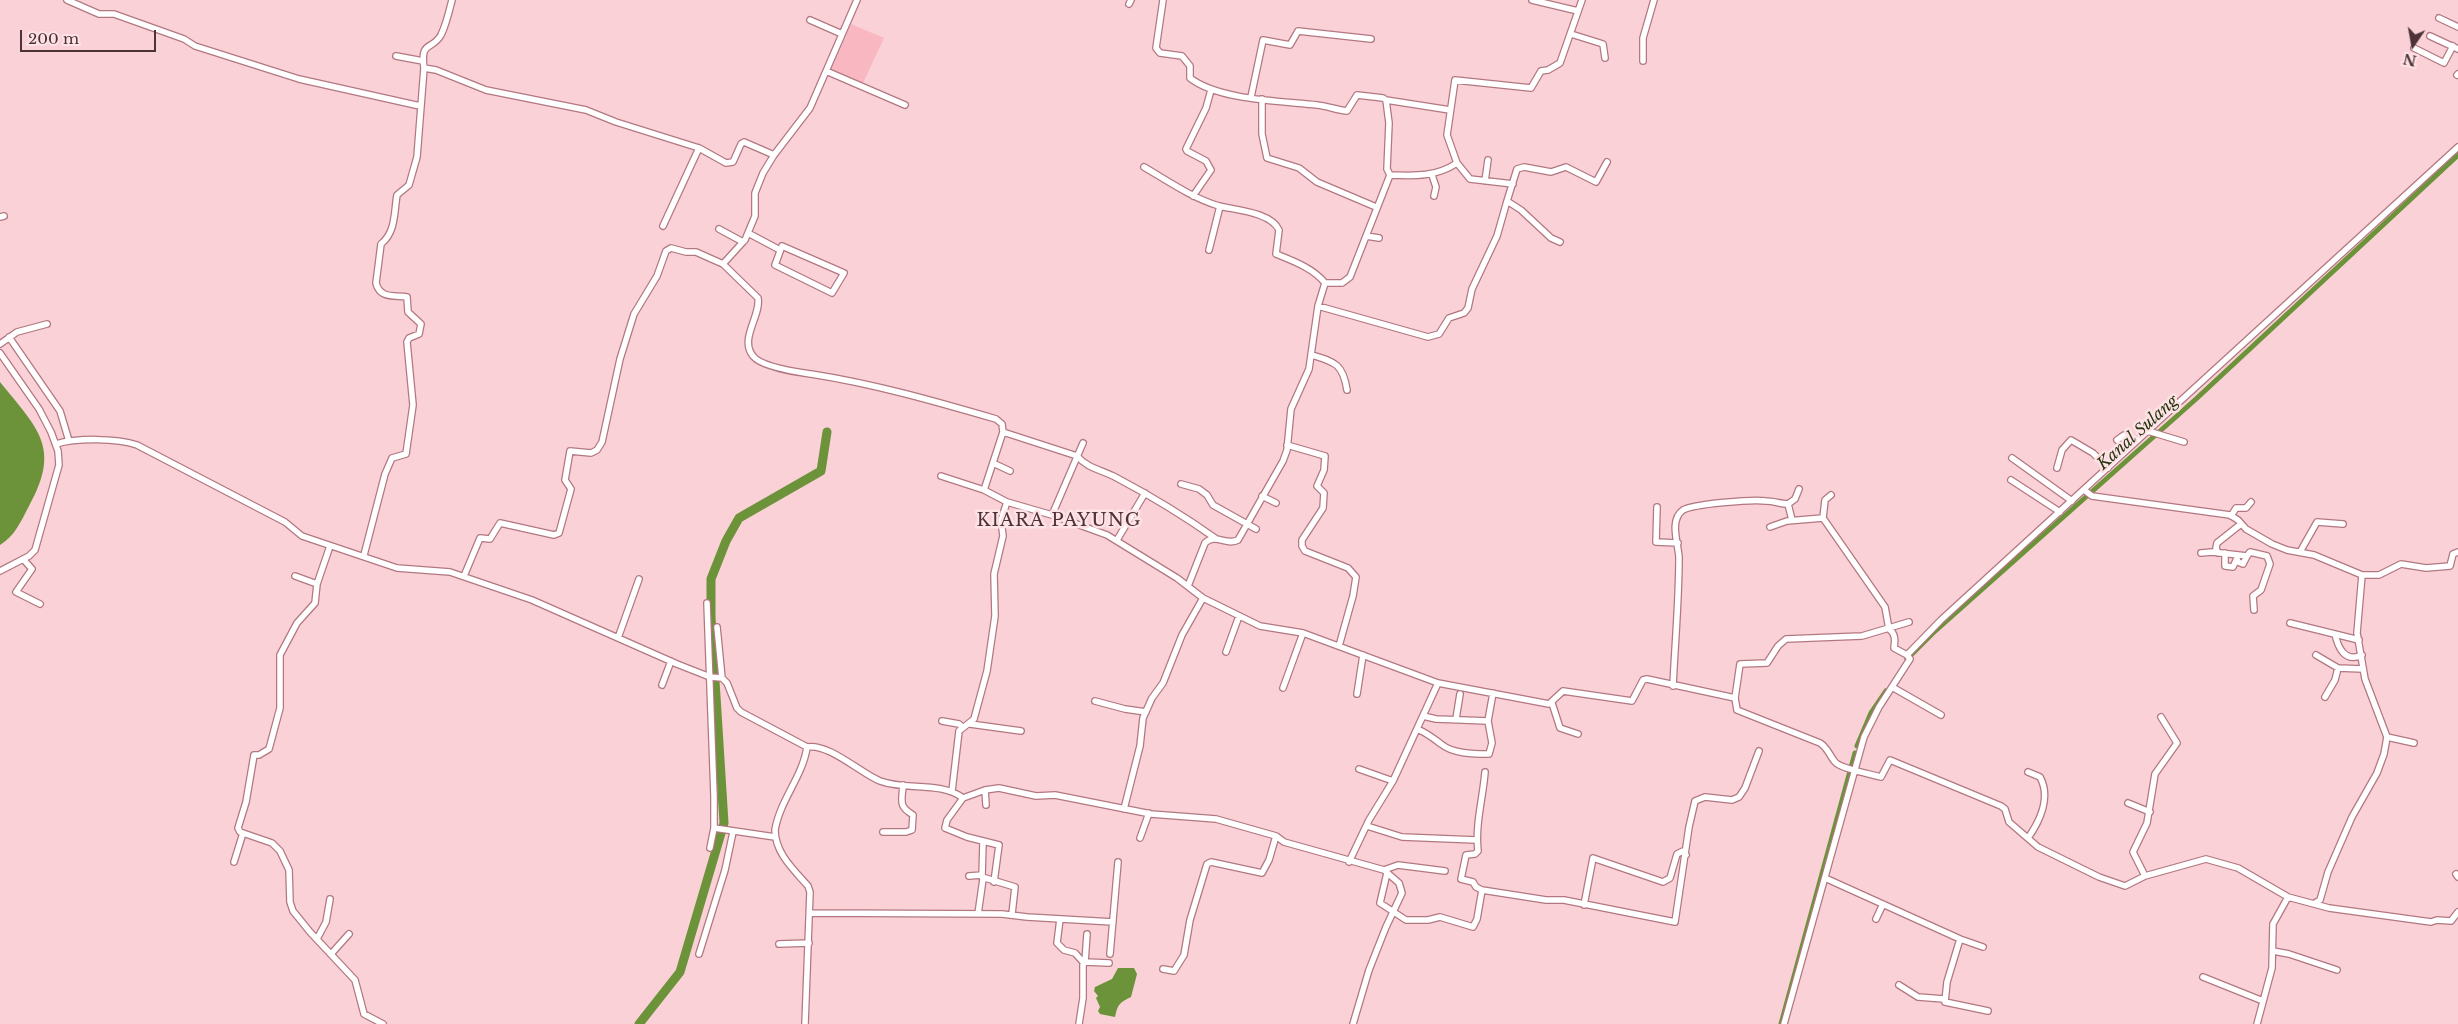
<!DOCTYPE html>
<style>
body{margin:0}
#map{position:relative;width:2458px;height:1024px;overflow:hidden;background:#f9d1d6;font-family:"Libre Baskerville",serif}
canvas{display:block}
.north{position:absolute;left:2388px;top:20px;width:50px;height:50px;-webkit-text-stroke:4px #fee2e5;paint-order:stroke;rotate:192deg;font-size:14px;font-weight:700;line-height:20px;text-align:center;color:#4d3337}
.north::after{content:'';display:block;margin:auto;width:18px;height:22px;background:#4d3337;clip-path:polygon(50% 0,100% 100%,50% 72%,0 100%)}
.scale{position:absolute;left:20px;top:30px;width:136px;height:22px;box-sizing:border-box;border:2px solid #4d3337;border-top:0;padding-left:6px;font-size:15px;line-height:18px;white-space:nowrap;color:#4d3337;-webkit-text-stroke:4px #fee2e5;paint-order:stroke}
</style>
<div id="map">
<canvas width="2458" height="1024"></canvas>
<div class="north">N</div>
<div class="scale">200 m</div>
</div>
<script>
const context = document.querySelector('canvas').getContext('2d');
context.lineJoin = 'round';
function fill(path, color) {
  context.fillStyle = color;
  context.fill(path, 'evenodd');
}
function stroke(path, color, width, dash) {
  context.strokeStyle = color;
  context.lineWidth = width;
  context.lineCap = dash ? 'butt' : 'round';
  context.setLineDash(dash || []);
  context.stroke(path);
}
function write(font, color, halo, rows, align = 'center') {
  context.font = font + ' "Libre Baskerville",serif';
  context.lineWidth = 5;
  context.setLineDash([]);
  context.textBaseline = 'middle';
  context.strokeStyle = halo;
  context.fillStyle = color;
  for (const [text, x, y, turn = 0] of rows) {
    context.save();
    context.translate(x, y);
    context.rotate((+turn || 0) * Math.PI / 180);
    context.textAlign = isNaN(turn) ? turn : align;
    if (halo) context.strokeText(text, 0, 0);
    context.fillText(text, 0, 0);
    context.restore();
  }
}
fill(new Path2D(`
 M 851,24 L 884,38 L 862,85 L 830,72 Z`), '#f8b7c1');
fill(new Path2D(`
 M 0,382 C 37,428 62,447 29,506 C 21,521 15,536 0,545 Z
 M 1118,968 L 1134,968 L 1137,974 L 1131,997 C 1119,1003 1118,1004 1115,1017 L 1100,1014 L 1098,1011 L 1100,1007 L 1096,998 L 1098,996 L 1094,991 L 1095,987 L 1112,979 Z`), '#6c923a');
stroke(new Path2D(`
 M 1907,659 L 1933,633 L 2196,399 L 2458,155
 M 1857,746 L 1871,713 L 1886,691
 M 1781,1024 L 1855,753`), '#6c923a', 5);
stroke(new Path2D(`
 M 639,1024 L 680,972 L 724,823 L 711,617 L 711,579 L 726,541 L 739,518 L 821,471 L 827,432`), '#6c923a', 9);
const minor = new Path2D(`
 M 67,0 L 99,14 L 114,14 L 184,39 L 195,46 L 299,79 L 420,106
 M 1163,0 L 1156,48 L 1160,53 L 1182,56 L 1190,66 L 1190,78 C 1218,100 1281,101 1317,105 C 1327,106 1337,110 1347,111 L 1357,95 L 1383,98 L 1386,100 L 1389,123 L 1387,169 L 1390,175
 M 1532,0 L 1578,11
 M 1129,4 L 1131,0
 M 2439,18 L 2458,27
 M 810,20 L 842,34
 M 1571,34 L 1603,44 L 1605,58
 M 2430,36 L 2458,49
 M 2414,48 L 2444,63 L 2453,46
 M 396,56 L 423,61
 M 1643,61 L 1643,38 L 1654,0
 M 424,68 C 420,40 432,51 441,35 C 446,25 449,12 452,0
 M 826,71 L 905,105
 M 2457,75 L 2458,74
 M 1251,97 L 1263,40 L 1290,45 L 1298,31 L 1371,39
 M 1262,99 L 1262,134 L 1267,158 L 1299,168 L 1317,182 L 1376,207
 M 1386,100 L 1450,110
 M 699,148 L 726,163 L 733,162 L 741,144 L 744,142 L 774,155
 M 1457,163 L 1447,135 L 1455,80 L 1531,88 L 1541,71 L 1548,70 L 1560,63 L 1582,0
 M 1144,167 C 1168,181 1192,198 1219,206 C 1235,210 1271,212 1279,230 L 1276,254 C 1293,261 1313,268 1325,283
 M 1432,175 L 1436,187 L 1434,196
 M 1485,181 L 1488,160
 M 1193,196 L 1211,170 L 1206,161 L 1187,151 L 1186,149 L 1206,108 L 1211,90
 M 0,217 L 4,216
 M 719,229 L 743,242 L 745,240 L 755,216 L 755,193 L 763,173 L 774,155 L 810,108 L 857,0
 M 748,233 L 780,250
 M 1366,236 L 1379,238
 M 1560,242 L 1551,238 L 1521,210 L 1507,201 L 1517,169 L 1524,167 L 1551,172 L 1566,167 L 1596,182 L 1607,162
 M 782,246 L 844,273 L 832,293 L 775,265 Z
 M 1209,250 L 1220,206
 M 723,264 L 743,242
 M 1325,283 L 1342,283 L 1350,277 L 1390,175 C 1415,176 1436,177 1457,163 L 1470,179 L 1513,184
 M 1318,306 L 1428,337 L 1439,334 L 1449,318 L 1464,313 L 1468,308 L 1472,289 L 1497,236 L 1507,201
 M 9,337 L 60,411 L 69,441
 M 0,344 L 17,332 L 47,324
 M 0,353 L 39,409 L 51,432 L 58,451 L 59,465 L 35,550 L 29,556 L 0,571
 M 1312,355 C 1335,362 1343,364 1347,390
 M 2148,431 L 2184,442
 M 1003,432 L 1077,456 C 1088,469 1103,470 1117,478 C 1151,496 1184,516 1215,538
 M 2117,440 L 2124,435 L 2133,444
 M 56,444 C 76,438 117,438 137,445 L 285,522 L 302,536 L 397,568 L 450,572 L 532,600 L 677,664 L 710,677 L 722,678 L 727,683 L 737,708 L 741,712 L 807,747 C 803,776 780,800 775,830 C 775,853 794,870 808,886 L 810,892 L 805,1024
 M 1287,445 L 1325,456 L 1324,470 L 1317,486 L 1324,493 L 1323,508 L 1302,540 L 1302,546 L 1305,551 L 1348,568 L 1356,577 L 1353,596 L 1339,646
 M 2012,458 L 2072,501
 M 993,463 L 1010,471
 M 2057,468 L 2062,450 L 2071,440 L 2093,453 L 2108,468
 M 941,476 L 984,490
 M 2011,480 L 2060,512
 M 1181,484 L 1199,489 L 1207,495 L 1213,505 L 1256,529
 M 2084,490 L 2092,496 L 2230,515 L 2238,520 L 2246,529 L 2272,544 L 2287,550 L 2314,555 L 2362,575 L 2379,575 L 2401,564 L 2426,568 L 2450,566 L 2453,554 L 2458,552
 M 1262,496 L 1276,503
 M 1788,504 L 1792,520
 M 1657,507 L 1656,542 L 1678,543
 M 1052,515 L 1083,443
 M 2231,516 L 2236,508 L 2246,508 L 2251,502
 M 1770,527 L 1787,521 L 1823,518
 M 1117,540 L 1145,493
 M 330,546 L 317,584 L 315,603 L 297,623 L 280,655 L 280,708 L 269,749 L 259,755 L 254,755 L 246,802 L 238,828 L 240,832 L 272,843 L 280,851 L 289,870 L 290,902 L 293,911 L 310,932 L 355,980 L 364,1014 L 383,1024
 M 2300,552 L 2317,522 L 2343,524
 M 2201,553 L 2212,552 L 2247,556 L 2250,552 L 2267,556 L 2270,564 L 2261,590 L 2253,596 L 2254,610
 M 2218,553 L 2216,548 L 2217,543 L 2241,524
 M 2225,553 L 2225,566 L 2233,567 L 2237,558
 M 364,555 L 385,474 L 392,458 L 406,454 L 413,405 L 407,342 L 409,338 L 419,334 L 421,324 L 408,312 L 407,297 C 394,295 380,299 376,283 L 381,244 C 396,232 394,212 397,195 L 409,185 L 417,157 L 424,68 L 436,70 L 486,90 L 586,110 L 616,122 L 699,148 L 663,226
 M 23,559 L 32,569 L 16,592 L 40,604
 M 2237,559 L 2238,562 L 2243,564 L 2247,556
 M 295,576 L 317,584
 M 464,576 L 480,538 L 490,539 L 500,523 L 554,535 L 559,533 L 571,489 L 565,480 L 570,451 L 591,453 L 597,450 L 602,442 L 620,359 L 634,314 L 657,276 L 666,251 L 671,248 L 686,252 L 696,252 L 723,264 L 758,298 C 761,316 739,339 753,356 C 761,367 797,372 811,374 C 875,384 934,401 996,419 L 1002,424 L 1003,432 L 984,490 L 1007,502 L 1052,515 L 1107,535 L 1177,578 L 1203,598 L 1260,626 L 1303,633 L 1438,683 L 1549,704 L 1563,691 L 1632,701 L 1643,680 L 1647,679 L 1735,698
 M 1188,586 L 1205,543 C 1215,533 1227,546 1238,540 L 1283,461 L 1287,450 L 1291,409 L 1309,369 L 1318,306 L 1325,283
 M 707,603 L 714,796 L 714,828 L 710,848
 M 1909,622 L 1862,636 L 1786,639 L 1778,646 L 1767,663 L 1740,664 L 1735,698 L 1737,710 L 1820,743 C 1828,748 1829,755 1835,762 C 1841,769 1871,774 1881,777 L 1890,760 L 2001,806 L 2005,809 L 2009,822 L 2038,847 L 2099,877 L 2125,886 L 2145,876 L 2206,859 L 2238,868 L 2288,897 L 2329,908 L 2431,922 L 2437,920 L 2451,921 L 2458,912
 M 2290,623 L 2359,640
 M 717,627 L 722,678
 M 2335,634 C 2338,648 2345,663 2362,655
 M 618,638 L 639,579
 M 1226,652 L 1239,616
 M 1907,655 L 1941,620 L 2458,147
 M 2316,655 L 2338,668 L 2363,669
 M 662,685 L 671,661
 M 1673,686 C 1675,643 1679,600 1679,557 C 1678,543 1669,520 1683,510 C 1693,504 1753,499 1766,501 C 1773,501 1781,504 1788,504 L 1795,499 L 1799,489
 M 1892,687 L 1941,715
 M 1283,688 L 1303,633
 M 1357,694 L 1363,655
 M 2325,697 L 2335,680 L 2338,668
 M 1095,701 L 1125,709 L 1146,712
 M 1552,703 L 1560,728 L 1578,734
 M 1423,716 L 1436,719 L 1488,721
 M 1456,719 L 1460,694
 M 942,721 L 959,724 L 962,727
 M 970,724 L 1021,731
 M 1417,729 C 1427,733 1433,738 1441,744 C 1453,754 1474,754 1489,754 L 1492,743 L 1488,721 L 1493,693
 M 2387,737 L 2414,743
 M 807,747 C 829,743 860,773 880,781 C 907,791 940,781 963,798 L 985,790 L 999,788 L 1036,796 L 1055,795 L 1151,814 L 1216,819 L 1276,836 L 1284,842 L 1384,870 L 1399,883 L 1402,893 L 1386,927 L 1369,970 L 1353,1024
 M 1359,769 L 1393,781
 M 1485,772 C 1483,798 1475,824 1478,851 L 1475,854 L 1466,855 L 1461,879 L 1473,882 L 1476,887 L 1482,890 L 1546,900 L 1564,900 L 1675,922 L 1689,827 L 1695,801 L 1705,797 L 1732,800 L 1739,797 L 1745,788 L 1759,751
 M 2028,772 L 2040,777 C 2051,797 2040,821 2028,838
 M 985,790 L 986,805
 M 952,791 L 959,731 L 974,719 L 987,671 L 995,616 L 994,574 L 1003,536 L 1001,520 L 1007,502
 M 963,798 L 947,820 L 945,828 L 967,837 L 999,845 L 994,882
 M 2128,803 L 2150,812
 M 1124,809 L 1140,746 L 1143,718 L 1152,698 L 1163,683 L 1182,635 L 1203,598
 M 1367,826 L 1402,837 L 1476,840
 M 714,828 L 775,837
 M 883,832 L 906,832 L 912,830 L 913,815 C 898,806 902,801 903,785
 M 1140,838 L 1149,813
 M 983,842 L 982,877 L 1015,887 L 1012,914
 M 234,862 L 243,833
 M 1349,862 L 1369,820 L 1393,781 L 1438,683
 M 1384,870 L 1398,865 L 1445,871
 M 1387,873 L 1380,903 L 1406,920 L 1428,920 L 1440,917 L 1473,927 L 1477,919 L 1482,890
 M 2456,874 L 2458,877
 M 969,876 L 982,875
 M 2145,876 L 2133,852 L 2147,823 L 2155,774 L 2177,743 L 2161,717
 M 1825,878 L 1960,939 L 1983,947
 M 2315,903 L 2320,900 L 2328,872 L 2352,817 L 2377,773 L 2384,754 L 2387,737 L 2365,679 L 2357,633 L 2362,575
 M 1584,905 L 1593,858 L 1663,882 L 1670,878 L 1677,854 L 1683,851 L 1686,855
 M 810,913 L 1002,914 L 1027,917 L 1113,922
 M 978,914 L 983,879
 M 1060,919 L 1057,943 L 1064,950 L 1075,953 L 1084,963
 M 1876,919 L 1883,904
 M 317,939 L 326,922 L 330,899
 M 1960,939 L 1947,982 L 1945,1002 L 1988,1011
 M 779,944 L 809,943
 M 2273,951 L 2289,954 L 2337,970
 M 331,954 L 349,934
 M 699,954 L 725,870 L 733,832
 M 1110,954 L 1118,862
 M 1085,962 L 1087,934
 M 1163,969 L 1174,971 L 1184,955 L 1190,920 L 1207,864 L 1211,862 L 1262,873 L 1269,860 L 1276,836
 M 2203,977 L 2263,1001
 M 1899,985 L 1918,997 L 1944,999
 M 1079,1024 L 1083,998 L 1083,965 L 1085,962 L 1109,963
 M 1784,1024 L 1864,737 L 1879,707 L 1910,659 L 1907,655 L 1894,648 C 1895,641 1896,634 1889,629 L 1885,607 L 1823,518 L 1825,500 L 1831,495
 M 2257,1024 L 2272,968 L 2273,924 L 2288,897`);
stroke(minor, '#b37781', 8);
stroke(minor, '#fff', 5.5);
write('italic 16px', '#253510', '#fee2e5', [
 ["Kanal Sulang",2138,433,-42]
]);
context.letterSpacing = '1px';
write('18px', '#4d3337', '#fee2e5', [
 ["KIARA PAYUNG",1059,521]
]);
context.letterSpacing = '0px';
</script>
